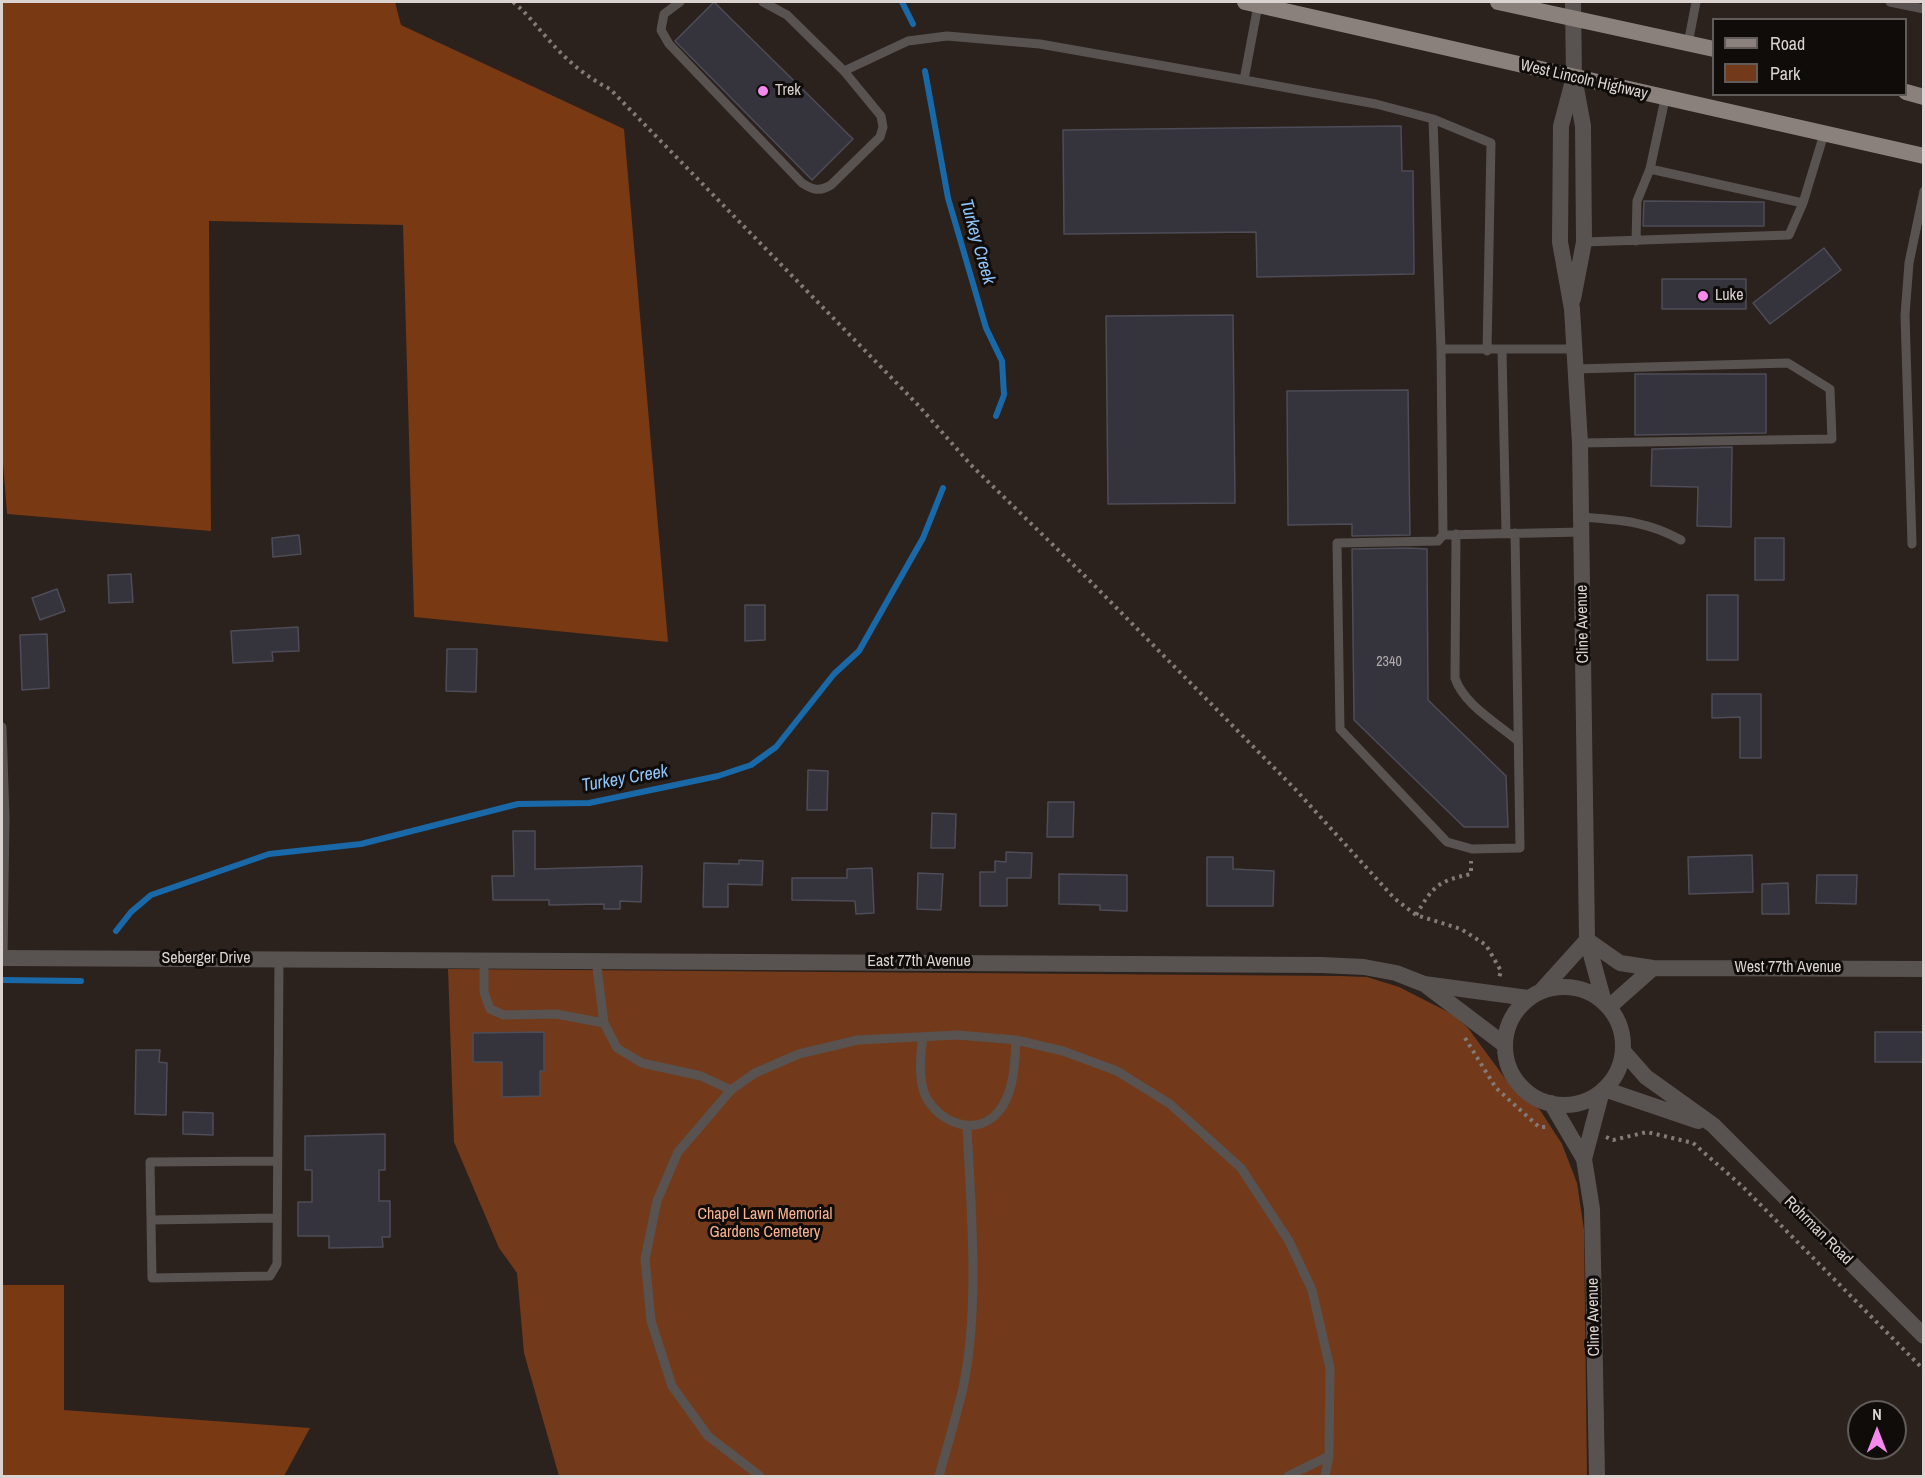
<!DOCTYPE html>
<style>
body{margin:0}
#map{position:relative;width:1925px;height:1478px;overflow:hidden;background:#2b211d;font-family:"Archivo Narrow",sans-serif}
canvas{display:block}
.frame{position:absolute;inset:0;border:3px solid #dad3d0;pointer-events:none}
.legend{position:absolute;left:1712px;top:18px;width:195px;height:78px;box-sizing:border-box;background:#100c0a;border:2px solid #615c59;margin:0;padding:8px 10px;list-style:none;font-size:18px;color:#dad3d0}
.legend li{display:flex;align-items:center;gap:12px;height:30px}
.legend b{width:30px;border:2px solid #615c59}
.north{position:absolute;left:1847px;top:1400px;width:60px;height:60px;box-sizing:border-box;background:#100c0a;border:2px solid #615c59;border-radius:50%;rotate:0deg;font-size:16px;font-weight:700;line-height:24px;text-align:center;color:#dad3d0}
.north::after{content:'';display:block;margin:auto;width:21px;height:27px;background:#f689ee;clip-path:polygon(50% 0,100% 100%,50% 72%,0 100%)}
</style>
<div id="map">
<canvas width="1925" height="1478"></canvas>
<div class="frame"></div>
<ul class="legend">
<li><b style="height:8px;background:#8b817c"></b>Road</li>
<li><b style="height:16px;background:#723a1a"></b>Park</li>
</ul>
<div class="north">N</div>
</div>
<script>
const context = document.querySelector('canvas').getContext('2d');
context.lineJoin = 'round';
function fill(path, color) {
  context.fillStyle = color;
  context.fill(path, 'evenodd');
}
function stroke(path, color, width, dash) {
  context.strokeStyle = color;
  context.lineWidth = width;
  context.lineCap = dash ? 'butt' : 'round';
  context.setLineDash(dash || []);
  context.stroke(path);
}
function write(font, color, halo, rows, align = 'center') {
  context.font = font + ' "Archivo Narrow",sans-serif';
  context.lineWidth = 6;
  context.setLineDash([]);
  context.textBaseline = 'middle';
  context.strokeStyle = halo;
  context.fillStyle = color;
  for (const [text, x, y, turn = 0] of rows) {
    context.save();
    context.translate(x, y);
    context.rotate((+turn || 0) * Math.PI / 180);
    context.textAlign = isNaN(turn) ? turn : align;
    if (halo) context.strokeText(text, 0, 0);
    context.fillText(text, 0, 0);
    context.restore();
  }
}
fill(new Path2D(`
 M 448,969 L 1340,976 L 1367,977 L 1399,987 L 1452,1014 L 1468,1028 L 1507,1081 L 1540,1110 L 1562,1144 L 1577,1183 L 1584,1230 L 1587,1476 L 559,1476 L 524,1353 L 517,1273 L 499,1248 L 454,1142 Z`), '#723a1a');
fill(new Path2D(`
 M 2,2 L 395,2 L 401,25 L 624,129 L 668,642 L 414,617 L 403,225 L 209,221 L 211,531 L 7,514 L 2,450 Z
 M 2,1285 L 64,1285 L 64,1410 L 310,1428 L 284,1476 L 2,1476 Z`), '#783913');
stroke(new Path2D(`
 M 902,2 L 913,24
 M 925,71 L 948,198 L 986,328 L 1002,361 L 1004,395 L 996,416
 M 116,931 L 131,912 L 151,895 L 269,854 L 361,844 L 518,804 L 589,803 L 718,776 L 751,765 L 776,747 L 834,674 L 859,651 L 923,538 L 943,488
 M 2,980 L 81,981`), '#1969a9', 6);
const building = new Path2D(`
 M 714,2 L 853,139 L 812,180 L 675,41 Z
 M 1401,126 L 1402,171 L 1413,171 L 1414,274 L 1257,277 L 1256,232 L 1064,234 L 1063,130 Z
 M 1644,201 L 1764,202 L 1764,226 L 1643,226 Z
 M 1824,248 L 1841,270 L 1770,324 L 1753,303 Z
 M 1662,279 L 1746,279 L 1746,309 L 1662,309 Z
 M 1233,315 L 1235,503 L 1108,504 L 1106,316 Z
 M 1635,374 L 1766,374 L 1766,433 L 1635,435 Z
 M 1408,390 L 1410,535 L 1352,536 L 1352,524 L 1288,525 L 1287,391 Z
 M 1732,447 L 1731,527 L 1697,526 L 1698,487 L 1651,486 L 1652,449 Z
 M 299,535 L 301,554 L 273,557 L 272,538 Z
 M 1755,538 L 1784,538 L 1784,580 L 1755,580 Z
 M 1410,548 L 1427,549 L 1428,700 L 1506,776 L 1508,827 L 1464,827 L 1354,720 L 1352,549 Z
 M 131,574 L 133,602 L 109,603 L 108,575 Z
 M 57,589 L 65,611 L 40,620 L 32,598 Z
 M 1707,595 L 1738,595 L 1738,660 L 1707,660 Z
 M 745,605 L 765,605 L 765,640 L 745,641 Z
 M 298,627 L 299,651 L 272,652 L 273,661 L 233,663 L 231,631 Z
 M 47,634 L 49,688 L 22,690 L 20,635 Z
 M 447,649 L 477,649 L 476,692 L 446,691 Z
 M 1712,694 L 1761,694 L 1761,758 L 1740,758 L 1740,717 L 1712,718 Z
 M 808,770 L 828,771 L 827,810 L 807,810 Z
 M 1048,802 L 1074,802 L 1073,837 L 1047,837 Z
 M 932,813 L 956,814 L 955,848 L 931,848 Z
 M 513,831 L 535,831 L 535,869 L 642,866 L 641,902 L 620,901 L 620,909 L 604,909 L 604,904 L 549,905 L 549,900 L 493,900 L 492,876 L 514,876 Z
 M 1006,852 L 1032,853 L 1031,878 L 1007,878 L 1007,906 L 980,906 L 980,872 L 995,872 L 995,861 L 1006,862 Z
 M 1752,855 L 1753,892 L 1689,894 L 1688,857 Z
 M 1207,857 L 1233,857 L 1233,869 L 1274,871 L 1273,906 L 1207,906 Z
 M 739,860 L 763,861 L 762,885 L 728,884 L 728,907 L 703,907 L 704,863 L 739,864 Z
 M 872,868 L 874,913 L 856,914 L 855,901 L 792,900 L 792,878 L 847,878 L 847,869 Z
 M 918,873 L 943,874 L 941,910 L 917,909 Z
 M 1059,874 L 1127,875 L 1127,911 L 1100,910 L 1100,905 L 1059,904 Z
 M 1817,875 L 1857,875 L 1856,904 L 1816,903 Z
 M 1788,883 L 1789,914 L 1762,914 L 1762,884 Z
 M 544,1032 L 544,1071 L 540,1071 L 540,1096 L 502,1097 L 502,1062 L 473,1062 L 473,1033 Z
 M 1875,1032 L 1923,1032 L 1923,1062 L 1875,1062 Z
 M 136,1050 L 160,1050 L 159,1062 L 167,1063 L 166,1115 L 135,1114 Z
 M 183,1112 L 213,1113 L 213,1135 L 183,1134 Z
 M 385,1134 L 385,1170 L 379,1170 L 379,1201 L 390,1201 L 390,1237 L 382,1237 L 383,1247 L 329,1248 L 329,1236 L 298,1236 L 298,1202 L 312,1202 L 312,1170 L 305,1170 L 305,1136 Z`);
fill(building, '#35343d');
stroke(building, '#4e4c57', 1.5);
stroke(new Path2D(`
 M 513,2 C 527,13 536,26 548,39 C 566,60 586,77 610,89 L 918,405 L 971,465 L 1091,582 L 1295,789 L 1394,898 L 1416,915 L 1461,929 L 1486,945 L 1501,971 L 1499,978
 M 1416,915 C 1433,886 1438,881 1471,874 L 1471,861
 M 1465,1038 L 1496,1088 L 1539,1127 L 1546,1127
 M 1606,1137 L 1613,1140 L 1647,1132 L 1693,1143 L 1742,1186 L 1924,1370`), '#837b77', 4, [3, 4.5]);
stroke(new Path2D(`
 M 680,2 L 664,14 L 661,30 L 669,44 L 802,183 C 813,190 819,192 831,185 L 880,137 L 883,127 L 881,116 L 844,71 L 787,15 L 763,2
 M 1890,2 L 1924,9
 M 1258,5 L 1244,80 L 1376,104 L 1433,119 L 1491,143 L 1487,351
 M 1688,44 L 1696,2
 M 844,71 L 908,41 L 947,36 L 1040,44 L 1244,80
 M 1433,119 L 1441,349
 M 1650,169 L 1803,203
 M 1636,241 L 1637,201 L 1650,169 L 1665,99
 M 1584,242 L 1789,235 L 1803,203 L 1824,134
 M 1574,349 L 1441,349 L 1443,535 L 1582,532
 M 1502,350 L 1506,533
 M 1576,369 L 1788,363 L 1830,389 L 1832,439 L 1580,443
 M 1581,517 C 1620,520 1647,521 1681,540
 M 1456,534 L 1455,678 C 1464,705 1497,723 1518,741
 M 1443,535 L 1438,541 L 1337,543 L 1340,729 L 1447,842 L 1472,849 L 1520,848 L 1515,533
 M 1912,544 L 1905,315 L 1909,263 L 1924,191
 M 2,727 L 5,817 L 3,958
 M 484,959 L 484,992 L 490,1009 L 504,1015 L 556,1014 L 604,1023
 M 596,960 L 604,1023 L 617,1048 L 642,1063 L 701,1076 L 731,1090
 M 923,1037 C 920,1054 918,1081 926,1097 C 940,1123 977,1138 999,1111 C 1014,1093 1015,1063 1016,1040
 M 276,1161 L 150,1162 L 152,1278 L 270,1276 L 277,1264 L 279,959
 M 151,1220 L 277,1218
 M 760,1476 L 708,1436 L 672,1386 L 651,1321 L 645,1259 L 657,1201 L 678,1152 L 731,1090 L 755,1073 L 799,1054 L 858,1040 L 958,1035 L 1016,1040 L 1063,1051 L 1117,1071 L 1170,1104 L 1241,1168 L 1289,1241 L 1312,1290 L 1330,1368 L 1329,1456 L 1325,1476
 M 939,1476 C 947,1447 956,1418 963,1388 C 980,1308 971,1208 967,1127
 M 1288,1476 L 1329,1456`), '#585350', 9);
stroke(new Path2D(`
 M 1587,940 L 1620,963 L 1653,968 L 1924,969
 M 1609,1007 L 1653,968`), '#585350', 16);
stroke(new Path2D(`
 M 1573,2 L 1574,77 L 1583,126 L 1584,242 L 1573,299
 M 1574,77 L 1561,126 L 1560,242 L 1572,309 L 1580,443 L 1587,940 L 1604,1002
 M 2,958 L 1322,965 L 1364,967 L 1396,973 L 1424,984 L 1528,998
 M 1427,986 L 1505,1045
 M1505 1046a59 59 0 1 1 118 0a59 59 0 1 1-118 0Z
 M 1541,991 L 1587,940
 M 1623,1051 L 1646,1077 L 1713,1125 L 1924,1336
 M 1604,1089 L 1698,1121
 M 1551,1103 L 1584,1159 L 1592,1209 L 1597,1476
 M 1584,1159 L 1602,1091`), '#585350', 16);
stroke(new Path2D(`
 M 1245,2 L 1924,156
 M 1498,2 L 1714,49
 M 1906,92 L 1924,97`), '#8b817c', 16);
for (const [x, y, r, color] of [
 [763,91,6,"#f689ee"],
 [1703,296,6,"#f689ee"]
]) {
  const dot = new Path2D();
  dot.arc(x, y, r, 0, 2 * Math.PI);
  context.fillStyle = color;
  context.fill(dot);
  stroke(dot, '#100c0a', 2);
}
write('14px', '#b1abab', null, [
 ["2340",1389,662]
]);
write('16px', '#dad3d0', '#100c0a', [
 ["West Lincoln Highway",1584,80,13],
 ["Cline Avenue",1583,624,-91],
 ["Seberger Drive",206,959],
 ["East 77th Avenue",919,962],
 ["West 77th Avenue",1788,968],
 ["Rohrman Road",1818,1231,45],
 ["Cline Avenue",1594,1317,-91]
]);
write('16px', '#dad3d0', '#100c0a', [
 ["Trek",775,91],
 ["Luke",1715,296]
], 'left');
write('16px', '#f8b290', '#100c0a', [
 ["Chapel Lawn Memorial",765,1215],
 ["Gardens Cemetery",765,1233]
]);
write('italic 18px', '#8fc4f9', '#100c0a', [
 ["Turkey Creek",977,242,74],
 ["Turkey Creek",625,779,-10]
]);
</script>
